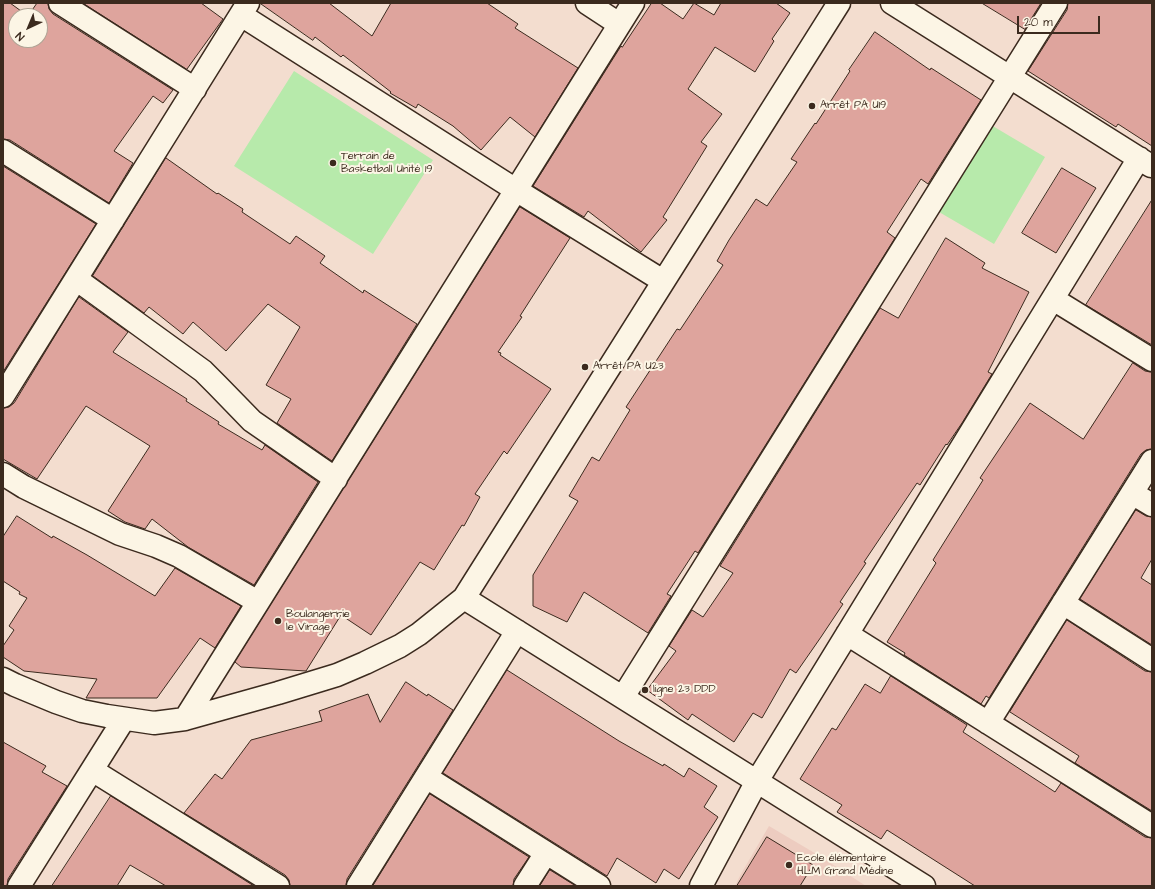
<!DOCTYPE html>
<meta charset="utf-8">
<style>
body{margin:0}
#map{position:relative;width:1155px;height:889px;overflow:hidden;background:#f3ddcf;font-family:"Architects Daughter",sans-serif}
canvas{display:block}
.frame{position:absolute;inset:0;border:4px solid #3b2a1e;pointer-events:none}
.north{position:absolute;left:8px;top:8px;width:40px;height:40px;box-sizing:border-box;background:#fcf5e5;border:1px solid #afa495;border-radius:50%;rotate:224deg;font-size:11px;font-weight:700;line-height:16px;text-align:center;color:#3b2a1e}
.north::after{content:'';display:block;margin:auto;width:14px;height:18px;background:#3b2a1e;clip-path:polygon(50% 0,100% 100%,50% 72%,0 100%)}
.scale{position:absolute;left:1017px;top:16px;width:83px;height:18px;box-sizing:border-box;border:2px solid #3b2a1e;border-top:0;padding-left:5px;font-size:12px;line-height:14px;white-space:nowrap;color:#3b2a1e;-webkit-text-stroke:3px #fcf5e5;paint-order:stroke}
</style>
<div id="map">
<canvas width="1155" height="889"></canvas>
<div class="frame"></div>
<div class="north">N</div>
<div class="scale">20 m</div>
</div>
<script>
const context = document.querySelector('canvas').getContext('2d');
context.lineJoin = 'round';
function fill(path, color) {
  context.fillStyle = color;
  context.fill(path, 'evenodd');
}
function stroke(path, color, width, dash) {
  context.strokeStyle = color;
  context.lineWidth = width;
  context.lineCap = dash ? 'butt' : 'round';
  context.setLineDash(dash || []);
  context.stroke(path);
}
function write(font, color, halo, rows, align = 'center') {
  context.font = font + ' "Architects Daughter",sans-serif';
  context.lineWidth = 4;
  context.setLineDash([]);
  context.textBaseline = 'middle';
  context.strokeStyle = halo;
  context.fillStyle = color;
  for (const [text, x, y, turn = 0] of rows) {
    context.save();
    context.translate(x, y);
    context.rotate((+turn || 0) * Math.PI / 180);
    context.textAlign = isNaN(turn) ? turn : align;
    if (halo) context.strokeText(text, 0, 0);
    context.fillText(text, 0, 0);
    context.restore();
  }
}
fill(new Path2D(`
 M 769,826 L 818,855 L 866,886 L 735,886 L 741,874 Z`), '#edccc0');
fill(new Path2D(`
 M 294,71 L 433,160 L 373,254 L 234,166 Z
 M 991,125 L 1045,157 L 994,244 L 939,212 Z`), '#b7eaab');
const building = new Path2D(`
 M 3,3 L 10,3 L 28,16 L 37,3 L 48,3 L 49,9 L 53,14 L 173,90 L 163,103 L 153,96 L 114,151 L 133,163 L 109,203 L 10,140 L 3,139 ZM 16,16 L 40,16 L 40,40 L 16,40 Z
 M 83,3 L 201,3 L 223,19 L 187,69 Z
 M 260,3 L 329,3 L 372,36 L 391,3 L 487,3 L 518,24 L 515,28 L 578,68 L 535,137 L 510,117 L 481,150 L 453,126 L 418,104 L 416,108 L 390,93 L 391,92 L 343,55 L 341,57 L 315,37 L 313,40 Z
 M 652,3 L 660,3 L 683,19 L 694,3 L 714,15 L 721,3 L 776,3 L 790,13 L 772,39 L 774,41 L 755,72 L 715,47 L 688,89 L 722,114 L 701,142 L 707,146 L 663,217 L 667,220 L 641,252 L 588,211 L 584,217 L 533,186 L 621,46 L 622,47 Z
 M 982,3 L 1041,3 L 1025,29 Z
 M 1068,3 L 1152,3 L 1152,146 L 1118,124 L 1116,127 L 1028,71 L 1067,10 Z
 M 875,32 L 930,70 L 931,68 L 981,100 L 928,184 L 921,179 L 887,232 L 895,238 L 698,553 L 695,551 L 667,594 L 671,596 L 648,633 L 584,592 L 567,622 L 533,606 L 533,575 L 578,501 L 569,496 L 592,457 L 599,461 L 630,410 L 626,407 L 677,329 L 680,330 L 723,265 L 717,261 L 729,240 L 756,199 L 767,206 L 797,162 L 791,159 L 815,123 L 816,124 L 850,71 L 849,70 Z
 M 166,158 L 217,194 L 218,193 L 243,209 L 242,212 L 290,244 L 296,236 L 325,256 L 320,263 L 363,293 L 364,290 L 417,324 L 332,461 L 277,423 L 291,399 L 266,385 L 300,327 L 268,304 L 226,351 L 193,322 L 183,334 L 149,307 L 144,313 L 93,276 Z
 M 3,166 L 96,224 L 3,372 Z
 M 1062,168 L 1096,188 L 1056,253 L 1022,233 Z
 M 1152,200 L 1152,345 L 1086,305 Z
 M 520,207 L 570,238 L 520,316 L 522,317 L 498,352 L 501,353 L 500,355 L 551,389 L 507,454 L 504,451 L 475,494 L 480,497 L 464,526 L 462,525 L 434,570 L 420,562 L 371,635 L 341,615 L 306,671 L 241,667 L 235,662 Z
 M 946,238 L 985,263 L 982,268 L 1029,292 L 988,372 L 992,374 L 962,423 L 947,445 L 946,444 L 920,485 L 917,483 L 864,562 L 866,563 L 840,602 L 843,604 L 821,637 L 796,673 L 790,669 L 762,718 L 753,713 L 734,742 L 692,714 L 688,720 L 647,690 L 676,651 L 669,646 L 692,610 L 703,617 L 733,573 L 720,566 L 880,308 L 898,318 Z
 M 79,297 L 128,332 L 113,352 L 187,399 L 186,401 L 219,422 L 218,424 L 262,450 L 265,445 L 318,482 L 254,585 L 188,547 L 152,519 L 145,529 L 125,522 L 108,511 L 150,446 L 86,406 L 37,479 L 3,459 L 3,408 L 9,407 L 14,403 Z
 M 1133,363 L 1145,371 L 1152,372 L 1152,449 L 1146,450 L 1141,454 L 989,698 L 986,696 L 981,704 L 904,655 L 905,653 L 887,642 L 936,563 L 933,560 L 983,480 L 980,478 L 1030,403 L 1083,439 Z
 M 1136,510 L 1146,516 L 1152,517 L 1152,559 L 1141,578 L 1152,585 L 1152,645 L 1080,599 Z
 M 17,516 L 52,538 L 53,536 L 87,555 L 155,596 L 175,568 L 241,606 L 215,648 L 200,638 L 157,698 L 86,698 L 97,679 L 24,671 L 3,657 L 3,646 L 14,630 L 9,626 L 27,598 L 19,594 L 20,592 L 3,581 L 3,537 Z
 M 1067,620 L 1145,671 L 1152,672 L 1152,811 L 1075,763 L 1079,756 L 1010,712 Z
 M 507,670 L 619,741 L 663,766 L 664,764 L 684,777 L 689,768 L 717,786 L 704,807 L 718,817 L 679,879 L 664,869 L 656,883 L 617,858 L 607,876 L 443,773 Z
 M 891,676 L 967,725 L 963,732 L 1055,792 L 1061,783 L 1145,837 L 1152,838 L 1152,886 L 975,886 L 887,830 L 881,839 L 837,812 L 842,805 L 800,779 L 832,728 L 836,730 L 865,684 L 880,693 Z
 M 406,682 L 427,696 L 428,694 L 453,710 L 347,879 L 346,886 L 290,886 L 289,880 L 285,875 L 184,813 L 215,774 L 222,779 L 251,740 L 322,721 L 319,711 L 368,694 L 380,722 Z
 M 3,742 L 46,766 L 42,772 L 67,786 L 8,879 L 7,886 L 3,886 Z
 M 430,794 L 529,857 L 514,879 L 513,886 L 373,886 Z
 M 111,796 L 254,886 L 166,886 L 130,865 L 117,886 L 52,886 Z
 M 767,837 L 813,865 L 800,886 L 737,886 Z
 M 550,870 L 576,886 L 540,886 Z`);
fill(building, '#dea49d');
stroke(building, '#3b2a1e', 1);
const minor = new Path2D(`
 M 60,3 L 195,89
 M 587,3 L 619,24
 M 892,3 L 1151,166
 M 241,15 L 516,190 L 663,281
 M 3,151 L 113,220
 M 76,279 L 203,371 L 217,385 L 252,421 L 336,479
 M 1053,299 L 1152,360
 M 3,396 L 248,3
 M 3,474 L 24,487 L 120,534 L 156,546 L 179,556 L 258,602
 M 1132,493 L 1152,505
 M 464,598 L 924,886
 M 1063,603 L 1152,660
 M 847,634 L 1152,826
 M 3,679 L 15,685 L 56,702 L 82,711 L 107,716 L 154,723 L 185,719 L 278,693 L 337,675 L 365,663 L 400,646 L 419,634 L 464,598 L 839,3
 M 623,697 L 1056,3
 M 185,719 L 633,3
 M 988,723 L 1152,461
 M 92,770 L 278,886
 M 426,777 L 599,886
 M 19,886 L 124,719
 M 358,886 L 517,631
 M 525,886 L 546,853
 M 701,886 L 757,781 L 1139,158`);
stroke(minor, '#3b2a1e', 25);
stroke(minor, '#fcf5e5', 22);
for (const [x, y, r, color] of [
 [812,106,4,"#3b2a1e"],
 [333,163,4,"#3b2a1e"],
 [585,367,4,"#3b2a1e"],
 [278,621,4,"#3b2a1e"],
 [645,690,4,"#3b2a1e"],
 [789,865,4,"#3b2a1e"]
]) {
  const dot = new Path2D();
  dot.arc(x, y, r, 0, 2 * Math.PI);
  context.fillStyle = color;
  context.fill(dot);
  stroke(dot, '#fcf5e5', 1.5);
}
write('11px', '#3b2a1e', '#fcf5e5', [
 ["Arrêt PA U19",820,106],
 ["Terrain de",341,157],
 ["Basketball Unité 19",341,170],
 ["Arrêt PA U23",593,367],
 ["Boulangerrie",286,615],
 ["le Virage",286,628],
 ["ligne 23 DDD",653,690],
 ["Ecole élémentaire",797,859],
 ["HLM Grand Médine",797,872]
], 'left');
</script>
